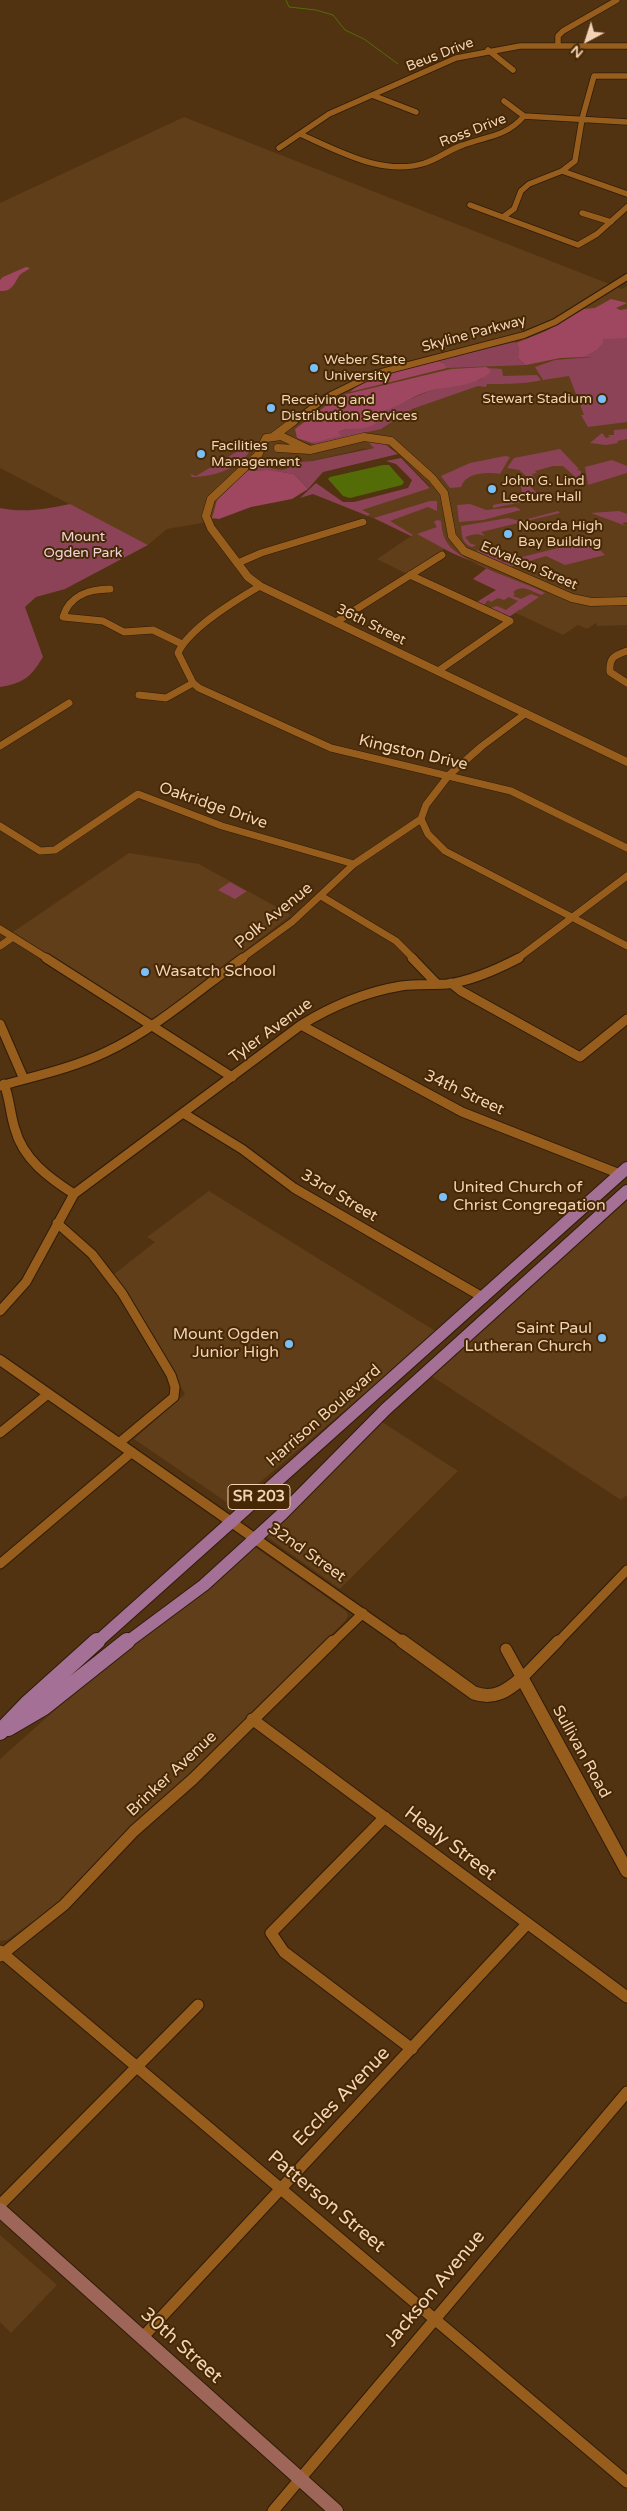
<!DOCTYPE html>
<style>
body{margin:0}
#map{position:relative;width:627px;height:2511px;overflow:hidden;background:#513211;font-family:"Varela Round",sans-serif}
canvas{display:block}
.north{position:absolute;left:562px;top:15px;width:50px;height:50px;-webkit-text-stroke:4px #462805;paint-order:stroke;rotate:220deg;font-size:14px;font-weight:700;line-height:20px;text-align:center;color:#f3d3b5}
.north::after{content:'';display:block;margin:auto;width:18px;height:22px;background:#f3d3b5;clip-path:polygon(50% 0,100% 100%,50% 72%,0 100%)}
</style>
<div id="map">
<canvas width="627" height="2511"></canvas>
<div class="north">N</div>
</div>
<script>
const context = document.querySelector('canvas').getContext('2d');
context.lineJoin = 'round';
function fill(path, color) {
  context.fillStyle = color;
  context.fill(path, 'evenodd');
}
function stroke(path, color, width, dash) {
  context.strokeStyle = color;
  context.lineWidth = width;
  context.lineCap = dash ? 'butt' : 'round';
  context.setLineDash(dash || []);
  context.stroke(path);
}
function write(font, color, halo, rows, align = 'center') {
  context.font = font + ' "Varela Round",sans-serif';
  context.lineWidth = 4;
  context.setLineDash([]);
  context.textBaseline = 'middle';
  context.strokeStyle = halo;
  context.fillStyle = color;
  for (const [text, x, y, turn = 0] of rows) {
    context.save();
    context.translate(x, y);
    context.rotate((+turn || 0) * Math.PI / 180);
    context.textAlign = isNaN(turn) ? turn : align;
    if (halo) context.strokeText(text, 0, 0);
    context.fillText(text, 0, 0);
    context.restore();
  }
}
fill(new Path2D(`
 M 184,117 L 622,289 L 627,286 L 627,625 L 597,626 L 596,623 L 587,629 L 578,625 L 563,635 L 516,613 L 509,616 L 477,602 L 496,590 L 473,579 L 487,568 L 444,549 L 407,574 L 377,559 L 411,536 L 355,510 L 431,487 L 392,447 L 363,449 L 293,465 L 251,506 L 202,523 L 167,529 L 148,545 L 0,468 L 0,203 Z
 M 129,853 L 199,864 L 291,915 L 153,1020 L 13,932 Z
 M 209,1191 L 437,1332 L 232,1506 L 134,1439 L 185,1394 L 122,1286 L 113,1275 L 155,1242 L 147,1237 Z
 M 627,1199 L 627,1495 L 621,1500 L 430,1375 Z
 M 379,1420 L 458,1471 L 340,1589 L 263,1534 Z
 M 249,1543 L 346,1611 L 348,1615 L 346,1620 L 193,1774 L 124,1833 L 58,1904 L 7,1940 L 0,1941 L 0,1759 L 241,1544 Z
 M 0,2235 L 57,2285 L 11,2333 L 0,2322 Z`), '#603e19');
fill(new Path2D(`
 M 610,338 L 627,338 L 627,422 L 588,427 L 581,415 L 584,415 L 569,376 L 543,380 L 535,367 L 555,360 L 593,357 L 584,357 L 597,350 L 604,342 L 603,339 Z
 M 515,342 L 519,348 L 518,358 L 526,365 L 447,368 L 444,363 L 435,361 Z
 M 489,368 L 502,369 L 503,376 L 537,375 L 541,380 C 530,384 499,384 487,384 L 486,387 L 478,386 L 412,409 L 381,429 L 315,444 L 312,443 L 340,436 L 337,432 L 353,428 L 384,415 L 381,413 L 383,411 L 429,391 L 480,380 L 492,370 Z
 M 627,429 L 627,439 L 617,441 L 618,443 L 606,445 L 590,443 L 602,433 L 606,438 L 610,437 L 608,435 L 614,435 L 614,430 Z
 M 245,439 L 253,442 C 248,467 214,477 192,477 L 190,474 L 196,476 L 238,451 L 232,447 L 238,444 L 242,445 L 244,444 L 241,442 Z
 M 366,440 L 383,443 L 398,454 L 323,472 L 308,489 L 294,474 L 268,470 L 247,471 C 250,470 251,467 254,466 C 267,463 283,478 293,463 L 312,461 L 374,448 Z
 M 560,449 L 579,469 L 577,470 L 581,471 L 581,475 L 577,476 L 582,479 L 584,485 L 563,466 L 553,466 L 535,471 L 537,473 L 532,474 L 537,481 L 533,482 L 519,470 L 507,468 L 514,458 Z
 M 505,456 L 510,457 L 500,474 C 487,472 466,472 461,487 L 450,488 L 441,476 L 470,463 Z
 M 401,458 L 430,488 L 362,510 L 370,514 L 368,516 L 313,494 L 300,498 L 316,483 L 343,502 L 354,502 L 408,488 L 412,480 L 396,464 L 386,461 Z
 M 612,460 L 627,466 L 627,473 L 588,485 L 585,467 Z
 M 526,482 L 542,498 L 493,508 L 493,505 L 513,501 L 522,491 L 520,483 Z
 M 430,501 L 437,501 L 437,511 L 428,507 L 390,521 L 413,535 L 411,536 L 374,518 Z
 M 70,504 L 148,545 L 65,589 L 36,597 L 25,607 L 43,657 C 31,677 24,683 0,687 L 0,508 C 24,513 46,509 70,504 Z
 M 470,504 L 486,510 L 516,507 L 521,510 L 483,520 L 459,522 L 457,505 Z
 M 558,511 L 560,513 L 481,532 L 485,536 C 477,533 473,534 465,537 L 471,544 L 476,545 L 472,547 C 462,544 462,536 461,526 L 508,518 L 520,521 Z
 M 619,511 L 627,514 L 627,522 L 622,523 L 626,526 L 591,513 Z
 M 437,520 L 441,521 C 442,530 443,537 448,544 C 462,564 521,580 545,593 L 541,595 C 530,591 524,584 513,592 L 515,594 L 513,596 L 521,599 L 531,594 L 539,597 L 520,610 L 517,609 L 519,610 L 509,617 L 490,608 L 497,606 L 506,610 L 518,601 L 509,597 L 504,600 L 498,598 L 491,602 L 488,600 L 484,605 L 477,602 L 496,590 L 473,579 L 487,568 L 452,553 L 417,534 L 437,527 L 434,522 Z
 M 583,539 L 592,542 L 605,555 L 565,565 L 546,556 L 510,567 L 476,551 C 484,548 496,555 502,562 L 578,543 L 577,540 Z
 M 230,882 L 246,891 L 247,891 L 235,899 L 218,890 Z`), '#8c4357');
fill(new Path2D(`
 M 26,267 L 30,268 C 27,271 22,272 19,276 C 14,284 12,292 0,291 L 0,280 L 3,277 Z
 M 611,299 L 627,303 L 616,308 L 620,310 L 627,309 L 627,338 L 603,339 L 604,342 L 597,350 L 584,357 L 560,358 L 526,365 L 518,358 L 519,348 L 516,343 L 546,331 L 584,309 L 595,308 Z
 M 435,361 L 444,363 L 447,368 L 350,392 C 372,373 407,368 435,361 Z
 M 486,367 L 492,370 C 478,388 447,385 426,392 C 411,397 398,407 383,411 L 381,413 L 384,415 C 367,436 357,424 338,432 L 341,436 L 312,443 L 297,438 L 295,429 L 339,396 L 451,369 Z
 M 268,470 L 294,474 L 308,489 L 292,499 L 251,507 L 219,519 L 212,518 L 217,500 L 247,471 Z`), '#9f4760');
fill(new Path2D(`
 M 383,465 L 389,465 L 404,482 L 402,485 L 350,498 L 343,496 L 328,479 L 330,477 Z`), '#546c08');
stroke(new Path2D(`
 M 286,0 L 289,7 L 316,10 L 333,15 L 345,30 L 364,39 L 398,64`), '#546c08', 1);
const minorFar3 = new Path2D(`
 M 558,45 L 558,36 L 563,31 L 617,0
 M 488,50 L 513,70
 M 372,95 L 416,112
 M 504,101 L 524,116
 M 524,116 L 627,122
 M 300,134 C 337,150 383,177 425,163 C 438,159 450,149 463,145 C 487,136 506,137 524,116
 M 279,148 L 329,114 L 456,58 L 520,46 L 627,46
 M 562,171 L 627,194
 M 470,205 L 578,245 L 597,234 L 627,207
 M 582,213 L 611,222
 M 503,217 L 514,209 L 521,191 L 529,184 L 562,171 L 575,161 L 582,119 L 594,76 L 627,76`);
const minorFar2 = new Path2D(`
 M 238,563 L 261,553 L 363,522
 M 410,575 L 510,621
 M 260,586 C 236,600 189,628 178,653 L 193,683 L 199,688 L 331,748 L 511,791 L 627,848
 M 110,589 C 89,589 69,596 63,617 L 103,621 L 124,632 L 153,630 L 182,644
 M 336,622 L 442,555
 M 627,651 C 614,656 609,657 610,672 L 627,683
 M 438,671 L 510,621
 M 139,695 L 166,698 L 193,683
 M 0,746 L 69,703
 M 421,819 L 428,834 L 445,851 L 627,946
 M 0,826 L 40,851 L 55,850 L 138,794 L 222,826 L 354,864
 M 321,896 L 396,941 L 414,959
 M 0,929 L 48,959
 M 0,946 L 13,937
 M 241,959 L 292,922 L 354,864 L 421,819 L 426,805 L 449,775 L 482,746 L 526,713
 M 517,959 L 627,876`);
const minorFar1 = new Path2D(`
 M 46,958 L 232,1077
 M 412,958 L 437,984
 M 451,983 L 461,991 L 580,1057 L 627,1019
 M 0,1024 L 23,1077
 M 301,1025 L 462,1112 L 620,1174
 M 4,1084 C 10,1099 10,1114 15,1129 C 23,1159 49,1178 74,1194
 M 0,1086 C 35,1076 73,1068 106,1052 C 155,1029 199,990 243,958
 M 183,1113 L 242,1149 L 294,1188 L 484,1298
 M 57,1223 L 92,1254 L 122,1293 L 171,1375 L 175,1387 L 174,1397 L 119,1443
 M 0,1311 L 26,1282 L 74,1194 L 301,1025 C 332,1006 365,992 401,986 C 416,984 431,985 447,984 C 472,981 496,970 519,958
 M 0,1433 L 48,1394
 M 0,1564 L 132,1452
 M 332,1643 L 363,1613
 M 557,1643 L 627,1570`);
const minor = new Path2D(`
 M 506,1649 L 522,1678 L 558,1641
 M 252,1719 L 627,1997
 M 385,1817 L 271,1933 L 284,1952 L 412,2049
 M 0,1951 L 627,2482
 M 0,1956 L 64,1905 L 134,1831 L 193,1779 L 333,1641
 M 0,2205 L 198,2005
 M 142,2338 L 527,1924
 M 273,2511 L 627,2092`);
const tertiaryFar3 = new Path2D(`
 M 292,423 L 327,397 L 374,374 L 524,335 L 555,322 L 627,277`);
const tertiaryFar2 = new Path2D(`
 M 274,436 L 294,421
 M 278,448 L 310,450 L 364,437 L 391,441 L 432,478 L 444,493 L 452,536 L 464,551 L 572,598 L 591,602 L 627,601
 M 310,450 L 281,436 L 266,438 L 258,455 L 211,499 L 206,516 L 211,528 L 248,577 L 260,586 L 627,762`);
const tertiaryFar1 = new Path2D(`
 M 0,1360 L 404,1643`);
const tertiary = new Path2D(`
 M 402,1641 L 474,1693 C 494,1700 507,1691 522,1678 L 627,1871`);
const secondary = new Path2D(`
 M 0,2210 L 336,2511`);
const primaryFar1 = new Path2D(`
 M 96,1643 L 627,1168
 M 126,1643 L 204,1585 L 282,1514 L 386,1409 L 627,1191`);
const primary = new Path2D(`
 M 8,1728 L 44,1707 L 127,1641
 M 0,1732 L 27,1704 L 97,1641`);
stroke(minorFar3, '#2f1c09', 7);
stroke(minorFar2, '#2f1c09', 8);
stroke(minorFar1, '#2f1c09', 11);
stroke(minor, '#2f1c09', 13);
stroke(tertiaryFar3, '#2f1c09', 8);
stroke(tertiaryFar2, '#2f1c09', 9);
stroke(tertiaryFar1, '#2f1c09', 12);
stroke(tertiary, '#2f1c09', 15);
stroke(secondary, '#2f1c09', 16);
stroke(primaryFar1, '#2f1c09', 14);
stroke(primary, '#2f1c09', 18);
stroke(minorFar3, '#975d1c', 5.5);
stroke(minorFar2, '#975d1c', 7);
stroke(minorFar1, '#975d1c', 9);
stroke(minor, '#975d1c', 11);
stroke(tertiaryFar3, '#975d1c', 6);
stroke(tertiaryFar2, '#975d1c', 8);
stroke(tertiaryFar1, '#975d1c', 10);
stroke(tertiary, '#975d1c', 13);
stroke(secondary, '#9e6659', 14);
stroke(primaryFar1, '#a57096', 12);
stroke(primary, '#a57096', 16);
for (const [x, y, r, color] of [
 [314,368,5,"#79bff8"],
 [602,399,5,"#79bff8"],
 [271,408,5,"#79bff8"],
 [201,454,5,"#79bff8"],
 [492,489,5,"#79bff8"],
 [508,534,5,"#79bff8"],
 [145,972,5,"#79bff8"],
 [443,1197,5,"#79bff8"],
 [602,1338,5,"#79bff8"],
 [289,1344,5,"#79bff8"]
]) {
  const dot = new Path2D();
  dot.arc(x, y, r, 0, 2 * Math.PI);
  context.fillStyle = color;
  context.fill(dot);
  stroke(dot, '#462805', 2);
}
write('14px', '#f3d3b5', '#462805', [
 ["Beus Drive",440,55,-21],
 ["Ross Drive",473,131,-21],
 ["Skyline Parkway",474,334,-15],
 ["Edvalson Street",529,566,23],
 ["36th Street",371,625,26]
]);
write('14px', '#f3d3b5', '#462805', [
 ["Weber State",324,360],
 ["University",324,376],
 ["Stewart Stadium",592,399,"right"],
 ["Receiving and",281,400],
 ["Distribution Services",281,416],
 ["Facilities",211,446],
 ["Management",211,462],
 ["John G. Lind",502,481],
 ["Lecture Hall",502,497],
 ["Noorda High",518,526],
 ["Bay Building",518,542]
], 'left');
write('14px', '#efd5da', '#462805', [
 ["Mount",83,537],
 ["Ogden Park",83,553]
]);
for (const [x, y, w] of [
 [259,1497,62]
]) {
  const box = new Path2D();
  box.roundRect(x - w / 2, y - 12.5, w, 25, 4);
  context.fillStyle = '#462805';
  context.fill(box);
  stroke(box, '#f3d3b5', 1);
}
write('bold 15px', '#f3d3b5', null, [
 ["SR 203",259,1497]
]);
write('16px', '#f3d3b5', '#462805', [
 ["Kingston Drive",413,753,13],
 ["Oakridge Drive",213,806,19],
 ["Polk Avenue",274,916,-39],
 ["Tyler Avenue",271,1031,-36],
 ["34th Street",464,1093,25],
 ["33rd Street",339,1196,31],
 ["Harrison Boulevard",324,1416,-41],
 ["32nd Street",307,1553,35],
 ["Sullivan Road",581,1752,61],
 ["Brinker Avenue",172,1774,-43]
]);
write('16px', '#f3d3b5', '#462805', [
 ["Wasatch School",155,972],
 ["United Church of",453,1188],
 ["Christ Congregation",453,1206],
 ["Saint Paul",592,1329,"right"],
 ["Lutheran Church",592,1347,"right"],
 ["Mount Ogden",279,1335,"right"],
 ["Junior High",279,1353,"right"]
], 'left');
write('19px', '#f3d3b5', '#462805', [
 ["Healy Street",450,1844,37],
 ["Eccles Avenue",342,2097,-46],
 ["Patterson Street",326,2202,40],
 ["Jackson Avenue",435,2289,-50],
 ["30th Street",181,2346,42]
]);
</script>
